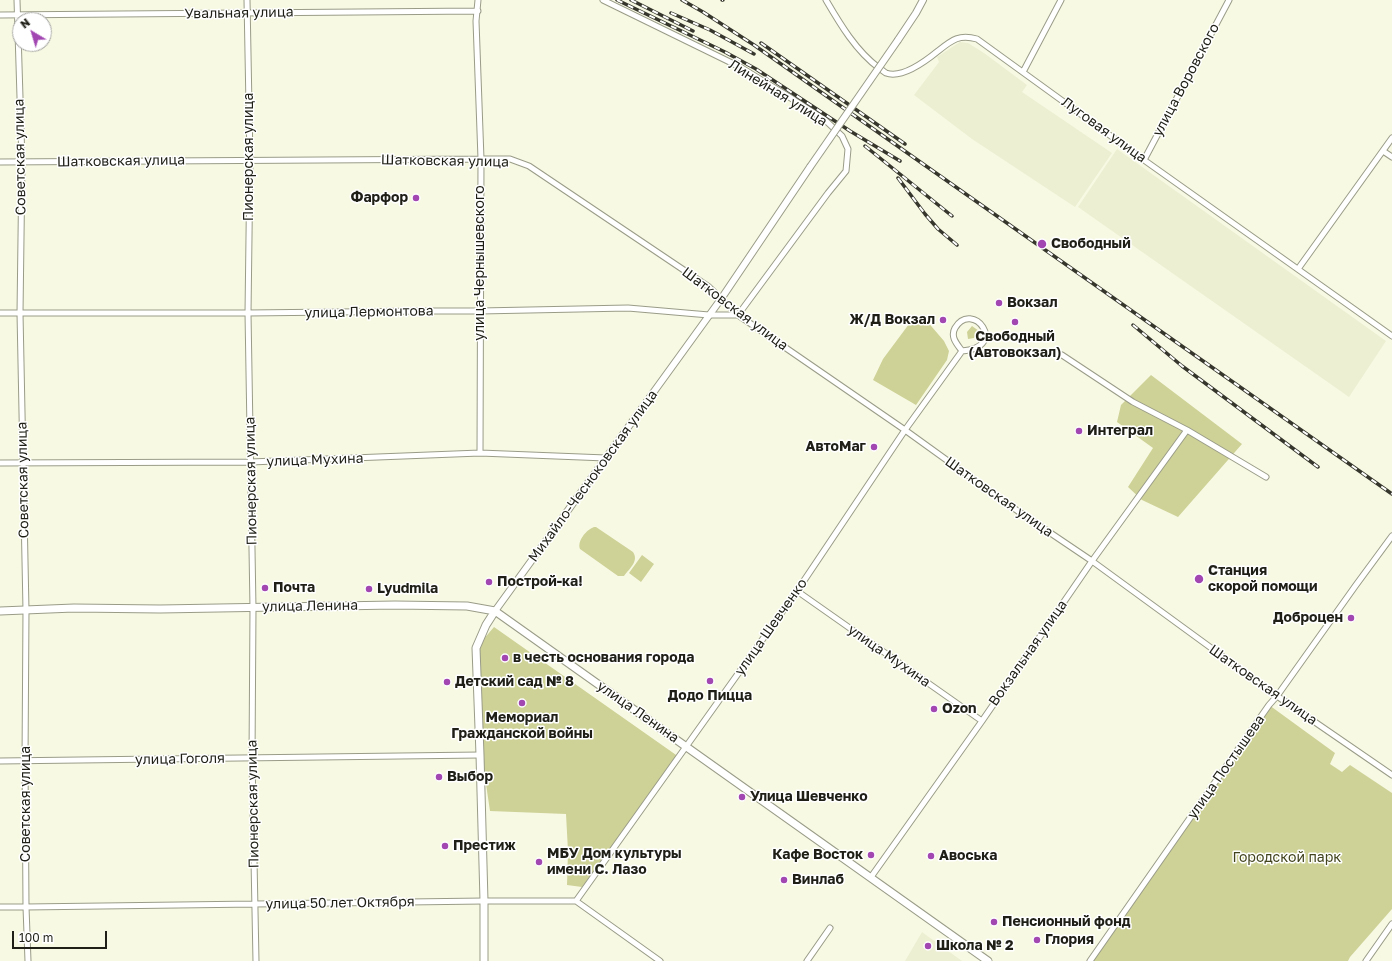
<!DOCTYPE html>
<meta charset="utf-8">
<style>
body{margin:0}
#map{position:relative;width:1392px;height:961px;overflow:hidden;background:#f7f9e3;font-family:"Golos Text",sans-serif}
canvas{display:block}
.north{position:absolute;left:12px;top:12px;width:40px;height:40px;box-sizing:border-box;background:#fff;border:1px solid #a5a5a2;border-radius:50%;rotate:322deg;font-size:11px;font-weight:700;line-height:16px;text-align:center;color:#1f1f17}
.north::after{content:'';display:block;margin:auto;width:14px;height:18px;background:#a247b2;clip-path:polygon(50% 0,100% 100%,50% 72%,0 100%)}
.scale{position:absolute;left:12px;top:931px;width:95px;height:18px;box-sizing:border-box;border:2px solid #1f1f17;border-top:0;padding-left:5px;font-size:12px;line-height:14px;white-space:nowrap;color:#1f1f17;-webkit-text-stroke:3px #fff;paint-order:stroke}
</style>
<div id="map">
<canvas width="1392" height="961"></canvas>
<div class="north">N</div>
<div class="scale">100 m</div>
</div>
<script>
const context = document.querySelector('canvas').getContext('2d');
context.lineJoin = 'round';
function fill(path, color) {
  context.fillStyle = color;
  context.fill(path, 'evenodd');
}
function stroke(path, color, width, dash) {
  context.strokeStyle = color;
  context.lineWidth = width;
  context.lineCap = dash ? 'butt' : 'round';
  context.setLineDash(dash || []);
  context.stroke(path);
}
function write(font, color, halo, rows, align = 'center') {
  context.font = font + ' "Golos Text",sans-serif';
  context.lineWidth = 3;
  context.setLineDash([]);
  context.textBaseline = 'middle';
  context.strokeStyle = halo;
  context.fillStyle = color;
  for (const [text, x, y, turn = 0] of rows) {
    context.save();
    context.translate(x, y);
    context.rotate((+turn || 0) * Math.PI / 180);
    context.textAlign = isNaN(turn) ? turn : align;
    if (halo) context.strokeText(text, 0, 0);
    context.fillText(text, 0, 0);
    context.restore();
  }
}
fill(new Path2D(`
 M 960,42 L 968,43 L 984,53 L 1027,85 L 1022,92 L 1112,153 L 1075,207 L 972,139 L 914,95 L 939,62 L 937,57 Z
 M 1117,149 L 1386,341 L 1349,397 L 1078,207 Z
 M 922,932 L 962,961 L 905,961 Z`), '#edefd2');
fill(new Path2D(`
 M 926,320 L 944,341 L 949,351 L 947,360 L 916,405 L 873,380 L 883,359 L 909,324 Z
 M 972,326 L 979,331 L 974,338 L 968,339 L 967,332 Z
 M 1151,375 L 1242,444 L 1178,517 L 1142,500 L 1128,487 L 1153,448 L 1117,422 L 1121,405 Z
 M 594,527 L 596,527 L 633,552 C 639,561 630,568 624,576 L 618,576 L 580,549 C 577,541 586,530 594,527 Z
 M 642,555 L 654,564 L 641,582 L 629,573 Z
 M 494,627 L 679,757 L 582,887 L 567,885 L 568,851 L 566,814 L 490,811 L 480,744 L 476,648 Z
 M 1269,705 L 1335,753 L 1330,764 L 1342,772 L 1350,765 L 1392,793 L 1392,909 L 1350,957 L 1348,961 L 1090,961 Z`), '#ced297');
const minor = new Path2D(`
 M 17,0 L 22,162 L 20,313 L 26,610 L 25,761 L 26,907 L 28,961
 M 247,0 L 250,160 L 248,313 L 253,608 L 252,758 L 256,961
 M 478,0 L 476,21 L 481,159 L 480,453
 M 826,0 C 840,24 856,51 879,68 C 881,69 884,72 886,73 C 902,79 927,60 938,51 C 952,40 959,34 977,39 L 1144,160 L 1392,336
 M 0,15 L 478,11
 M 1023,72 L 1061,0
 M 1383,151 L 1392,157
 M 1144,160 L 1229,0
 M 0,162 L 481,159 L 510,159 L 529,166 L 709,287 L 738,315 L 905,430 L 1009,505 L 1092,561 L 1277,696 L 1392,775
 M 1298,269 L 1392,138
 M 0,313 L 248,313 L 425,311 L 480,311 L 628,308 L 709,315 L 738,315 L 828,193 L 846,171 L 848,149 L 842,136 L 825,120 L 794,100 L 740,67 L 603,0
 M 1062,355 L 1133,402 L 1187,430 L 1266,477
 M 0,463 L 250,462 L 480,453 L 606,458
 M 797,591 L 982,721
 M 0,761 L 480,755
 M 871,877 L 982,721 L 1092,561 L 1187,430
 M 576,901 L 797,591 L 905,430 L 962,351 C 1010,347 972,299 955,328 C 950,337 957,344 962,351
 M 0,907 L 26,907 L 484,901 L 576,901 L 660,961
 M 807,961 L 830,928
 M 1090,961 L 1269,705 L 1277,696 L 1356,585 L 1392,536
 M 1366,961 L 1392,924`);
const tertiary = new Path2D(`
 M 898,40 L 916,13 L 923,0
 M 495,611 L 721,299 L 810,167`);
const secondary = new Path2D(`
 M 0,611 L 74,608 L 160,609 L 395,605 L 467,606 L 495,611 L 988,961
 M 484,961 L 484,901 L 480,755 L 476,648 L 486,625 L 495,611`);
stroke(minor, '#9a9c88', 7);
stroke(tertiary, '#9a9c88', 8);
stroke(secondary, '#9a9c88', 9);
stroke(minor, '#fff', 5);
stroke(tertiary, '#fff', 6);
stroke(secondary, '#fff', 7);
const rail = new Path2D(`
 M 617,0 L 725,52 L 756,69 L 850,131 L 900,161
 M 631,0 L 693,31
 M 682,0 L 703,12 L 754,45 L 1392,494
 M 722,0 L 723,0
 M 671,13 L 710,30 L 754,54
 M 761,43 L 905,144
 M 865,146 L 952,216
 M 898,178 L 925,214 L 938,229 L 957,245
 M 1133,325 L 1182,366 L 1318,467`);
stroke(rail, '#36362d', 3.5);
stroke(rail, '#fff', 2, [6]);
const tertiaryBridge = new Path2D(`
 M 810,167 L 898,40`);
stroke(tertiaryBridge, '#9a9c88', 8, []);
stroke(tertiaryBridge, '#fff', 6);
for (const [x, y, r, color] of [
 [416,198,4,"#a247b2"],
 [1042,244,5,"#a247b2"],
 [999,303,4,"#a247b2"],
 [943,320,4,"#a247b2"],
 [1015,322,4,"#a247b2"],
 [1079,431,4,"#a247b2"],
 [874,447,4,"#a247b2"],
 [1199,579,5,"#a247b2"],
 [489,582,4,"#a247b2"],
 [265,588,4,"#a247b2"],
 [369,589,4,"#a247b2"],
 [1351,618,4,"#a247b2"],
 [505,658,4,"#a247b2"],
 [710,681,4,"#a247b2"],
 [447,682,4,"#a247b2"],
 [522,703,4,"#a247b2"],
 [934,709,4,"#a247b2"],
 [439,777,4,"#a247b2"],
 [742,797,4,"#a247b2"],
 [445,846,4,"#a247b2"],
 [871,855,4,"#a247b2"],
 [931,856,4,"#a247b2"],
 [539,862,4,"#a247b2"],
 [784,880,4,"#a247b2"],
 [994,922,4,"#a247b2"],
 [1037,940,4,"#a247b2"],
 [928,946,4,"#a247b2"]
]) {
  const dot = new Path2D();
  dot.arc(x, y, r, 0, 2 * Math.PI);
  context.fillStyle = color;
  context.fill(dot);
  stroke(dot, '#fff', 1.5);
}
write('14px', '#1f1f17', '#fff', [
 ["Увальная улица",239,13,-1],
 ["улица Воровского",1186,80,-62],
 ["Линейная улица",778,93,32],
 ["Луговая улица",1104,130,36],
 ["Советская улица",20,157,-91],
 ["Пионерская улица",249,157,-90],
 ["Шатковская улица",121,161,-1],
 ["Шатковская улица",445,161,1],
 ["улица Чернышевского",480,263,-90],
 ["Шатковская улица",735,309,37],
 ["улица Лермонтова",369,312,-1],
 ["улица Мухина",315,460,-2],
 ["Михайло-Чесноковская улица",593,476,-54],
 ["Советская улица",23,480,-91],
 ["Пионерская улица",251,481,-91],
 ["Шатковская улица",999,497,35],
 ["улица Ленина",310,606,-1],
 ["улица Шевченко",771,627,-55],
 ["Вокзальная улица",1028,653,-55],
 ["улица Мухина",889,656,35],
 ["Шатковская улица",1263,685,35],
 ["улица Ленина",638,712,35],
 ["улица Гоголя",180,759,-1],
 ["улица Постышева",1226,767,-55],
 ["Советская улица",26,804,-90],
 ["Пионерская улица",253,804,-91],
 ["улица 50 лет Октября",340,903,-1]
]);
write('bold 14px', '#1f1f17', '#fff', [
 ["Фарфор",408,198,"right"],
 ["Свободный",1051,244],
 ["Вокзал",1007,303],
 ["Ж/Д Вокзал",935,320,"right"],
 ["Свободный",1015,337,"center"],
 ["(Автовокзал)",1015,353,"center"],
 ["Интеграл",1087,431],
 ["АвтоМаг",866,447,"right"],
 ["Станция",1208,571],
 ["скорой помощи",1208,587],
 ["Построй-ка!",497,582],
 ["Почта",273,588],
 ["Lyudmila",377,589],
 ["Доброцен",1343,618,"right"],
 ["в честь основания города",513,658],
 ["Детский сад № 8",455,682],
 ["Додо Пицца",710,696,"center"],
 ["Ozon",942,709],
 ["Мемориал",522,718,"center"],
 ["Гражданской войны",522,734,"center"],
 ["Выбор",447,777],
 ["Улица Шевченко",750,797],
 ["Престиж",453,846],
 ["МБУ Дом культуры",547,854],
 ["имени С. Лазо",547,870],
 ["Кафе Восток",863,855,"right"],
 ["Авоська",939,856],
 ["Винлаб",792,880],
 ["Пенсионный фонд",1002,922],
 ["Глория",1045,940],
 ["Школа № 2",936,946]
], 'left');
write('14px', '#42441e', '#fff', [
 ["Городской парк",1287,858]
]);
</script>
